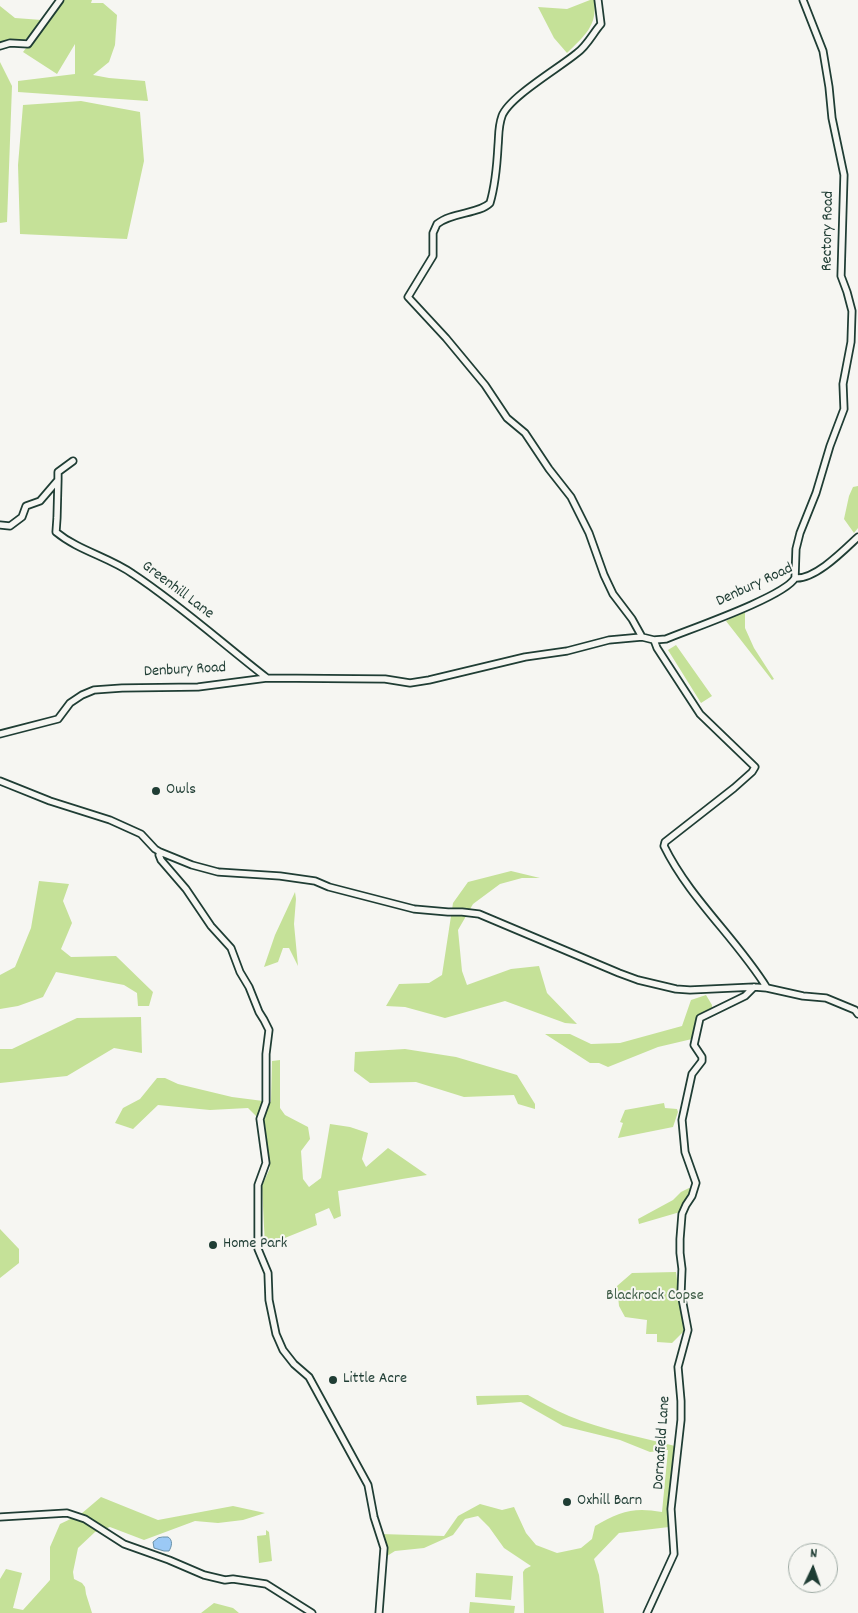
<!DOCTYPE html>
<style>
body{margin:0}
#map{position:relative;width:858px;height:1613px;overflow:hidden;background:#f6f6f2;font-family:Dekko,sans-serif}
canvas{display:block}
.north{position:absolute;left:788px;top:1543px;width:50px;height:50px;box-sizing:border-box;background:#f6f6f2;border:1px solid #a0aca6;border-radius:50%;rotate:3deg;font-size:14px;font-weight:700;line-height:20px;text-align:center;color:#1f3d34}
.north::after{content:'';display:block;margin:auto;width:18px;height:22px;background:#1f3d34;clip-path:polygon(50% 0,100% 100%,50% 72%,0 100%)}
</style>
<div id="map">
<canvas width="858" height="1613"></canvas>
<div class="north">N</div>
</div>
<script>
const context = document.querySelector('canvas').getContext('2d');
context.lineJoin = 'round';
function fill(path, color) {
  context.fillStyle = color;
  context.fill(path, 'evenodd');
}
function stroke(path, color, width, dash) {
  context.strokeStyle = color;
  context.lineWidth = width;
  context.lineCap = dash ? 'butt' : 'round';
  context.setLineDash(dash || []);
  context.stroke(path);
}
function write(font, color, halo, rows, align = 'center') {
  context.font = font + ' Dekko,sans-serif';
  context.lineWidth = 4;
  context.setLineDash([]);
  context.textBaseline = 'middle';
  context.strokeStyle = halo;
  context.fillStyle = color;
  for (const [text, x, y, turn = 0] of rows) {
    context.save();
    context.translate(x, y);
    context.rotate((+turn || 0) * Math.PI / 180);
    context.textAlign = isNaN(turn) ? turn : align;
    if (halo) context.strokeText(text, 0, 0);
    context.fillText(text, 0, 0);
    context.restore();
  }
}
fill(new Path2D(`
 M 63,0 L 92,0 L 91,3 L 103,3 L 117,15 L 115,45 L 109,62 L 93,75 L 109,78 L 145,81 L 148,101 L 18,92 L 18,81 L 75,74 L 75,44 L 57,74 L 23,52 Z
 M 590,0 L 594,0 C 598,26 584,36 567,53 L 554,38 L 538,7 L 567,9 Z
 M 0,6 L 15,18 L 42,20 C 27,39 25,44 0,50 Z
 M 0,62 L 12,86 L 7,222 L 0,223 Z
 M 81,101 L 140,112 L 144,161 L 127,239 L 20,234 L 18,165 L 23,105 Z
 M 858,486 L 858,528 L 854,533 L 844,519 L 849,496 L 853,487 Z
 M 745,610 L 745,628 L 754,648 L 774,679 L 772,680 L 726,621 Z
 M 676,645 L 712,696 L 701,703 L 668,650 Z
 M 511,871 L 540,878 L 522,878 L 500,884 L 473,904 L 458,930 L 462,971 L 467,985 L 511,969 L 539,966 L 547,993 L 577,1024 L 565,1023 L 505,1001 L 445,1018 L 405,1007 L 386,1006 L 399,984 L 429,983 L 442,975 L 453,903 L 468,882 Z
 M 39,881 L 69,884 L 63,901 L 72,923 L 61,949 L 71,957 L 116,956 L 153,992 L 149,1006 L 138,1006 L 137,993 L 124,985 L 56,972 L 43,997 L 18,1006 L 0,1009 L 0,975 L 15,967 L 31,928 Z
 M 295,892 L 296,899 L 294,924 L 298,966 L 289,948 L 283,948 L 278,962 L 264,967 L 275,935 Z
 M 706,995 L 712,1005 L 712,1009 L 696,1023 L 692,1039 L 658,1047 L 608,1067 L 599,1063 L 590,1063 L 545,1034 L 570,1034 L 591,1044 L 620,1043 L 682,1026 L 691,1000 Z
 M 141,1017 L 142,1053 L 114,1048 L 67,1076 L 0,1083 L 0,1049 L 12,1049 L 77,1018 Z
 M 405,1049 L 456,1057 L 517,1075 L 535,1104 L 535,1109 L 518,1104 L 514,1095 L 464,1097 L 416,1082 L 370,1083 L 354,1071 L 355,1052 Z
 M 280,1060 L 280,1108 L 285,1115 L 308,1127 L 310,1139 L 301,1151 L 303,1179 L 309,1187 L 321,1178 L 330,1124 L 350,1127 L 368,1133 L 362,1159 L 366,1167 L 388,1148 L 427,1175 L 402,1179 L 338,1191 L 341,1216 L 334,1219 L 329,1208 L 315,1214 L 317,1225 L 265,1246 L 262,1186 L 270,1168 L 265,1125 L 248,1108 L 210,1110 L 158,1105 L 133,1129 L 115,1123 L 123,1108 L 140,1099 L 157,1078 L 165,1078 L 178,1084 L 232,1097 L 271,1102 L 272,1061 Z
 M 664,1103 L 665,1108 L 677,1109 L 678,1112 L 673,1127 L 618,1138 L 623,1123 L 620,1122 L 625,1110 Z
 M 689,1188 L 693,1189 L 680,1212 L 639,1224 L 638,1219 L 673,1200 L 681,1192 Z
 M 0,1229 L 19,1249 L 19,1263 L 0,1278 Z
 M 676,1272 L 684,1331 L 672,1343 L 657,1342 L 657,1334 L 646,1334 L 647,1320 L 625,1317 L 619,1306 L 617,1286 L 632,1273 Z
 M 528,1395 C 541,1402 555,1410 569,1416 C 603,1430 640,1437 675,1446 L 669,1509 L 669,1527 L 619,1533 L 594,1559 L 599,1575 L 604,1613 L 524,1613 L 523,1572 L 525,1569 L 531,1566 L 504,1548 L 489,1527 L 478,1516 L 465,1519 L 453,1535 L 424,1548 L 395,1551 L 387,1556 L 381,1534 L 444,1536 L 458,1516 L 480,1504 L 502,1510 L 514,1507 L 526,1533 L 536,1545 L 557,1553 L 581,1548 L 592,1539 L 595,1526 C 620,1511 634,1507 662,1512 L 668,1450 L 650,1452 L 620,1440 L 563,1426 L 521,1402 L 477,1405 L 476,1396 Z
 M 101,1497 L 158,1520 L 233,1506 L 265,1513 L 243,1520 L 218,1523 L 195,1521 L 144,1540 L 110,1527 L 95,1532 L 78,1548 L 73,1572 L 74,1579 L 82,1583 L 85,1587 L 86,1594 L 92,1613 L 0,1613 L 0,1579 L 6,1569 L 22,1573 L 13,1608 L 23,1610 L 50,1580 L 50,1547 L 60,1524 L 81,1514 Z
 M 266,1530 L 269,1532 L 272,1561 L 259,1563 L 257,1536 L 266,1535 Z
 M 476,1573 L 513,1576 L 511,1600 L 475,1597 Z
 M 470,1602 L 515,1606 L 514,1613 L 469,1613 Z
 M 214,1603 L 233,1608 L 239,1613 L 201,1613 Z`), '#c5e198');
const water = new Path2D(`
 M 163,1537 L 168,1537 C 173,1540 172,1546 169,1551 L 164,1551 L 154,1548 L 153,1542 L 158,1538 Z`);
fill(water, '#9bc9f5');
stroke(water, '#6991a8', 1);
const minor = new Path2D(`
 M 598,0 L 601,24 C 593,33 587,46 577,53 C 559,68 509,97 502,116 C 498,127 499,136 498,146 C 497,165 495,186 490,203 C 479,214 452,212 437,224 L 433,233 L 433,256 L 408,297 L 446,338 L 485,385 L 507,418 L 525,433 L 549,469 L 571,497 L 589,533 L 604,575 L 613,594 L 632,619 L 642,637
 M 0,46 L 10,43 L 28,44 L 60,0
 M 58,480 L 57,518 L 56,532 C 79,551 109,557 133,574 C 180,605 223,644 267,678
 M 0,525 L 10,526 L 22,517 L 26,506 L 40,501 L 58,480 L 58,472 L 73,461
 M 795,578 L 796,549 L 800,533 L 816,493 L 830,446 L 844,409 L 843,384 L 851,342 L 852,311 L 847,292 L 841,276 L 844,175 L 832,118 L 829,87 L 823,51 L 803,0
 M 654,640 L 657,648 L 700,714 L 755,767 L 752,772 L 734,788 L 665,842 L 664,846 C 690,899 736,938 767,988
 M 0,734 L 58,719 L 70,703 L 82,695 L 94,690 L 122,688 L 198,687 L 267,678 L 385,679 L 410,683 L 429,680 L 525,657 L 567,651 L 609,640 L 642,637 L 654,640 L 666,639 C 690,629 784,597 795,578 C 815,580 844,550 858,537
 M 0,781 L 50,801 L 110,820 L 141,834 L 155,849 L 160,852 L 192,865 L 218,872 L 280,876 L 315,881 L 329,887 L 414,909 L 448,912 L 462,912 L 479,914 L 619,973 L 638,980 L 676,989 L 690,990 L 754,987 L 767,988 L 803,996 L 826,998 L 855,1010 L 858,1014
 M 160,852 L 159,855 L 161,860 L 186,889 L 211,926 L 231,948 L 240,972 L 249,987 L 259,1012 L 264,1020 L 269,1030 L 266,1054 L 266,1102 L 260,1119 L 266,1163 L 258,1185 L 258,1249 L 268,1273 L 269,1300 L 276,1334 L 283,1350 L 294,1364 L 309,1377 L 368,1485 L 374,1517 L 384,1548 L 379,1613
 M 0,1517 L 67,1513 L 85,1519 L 124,1544 L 169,1560 L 204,1575 L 225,1580 L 233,1579 L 266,1584 L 312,1613
 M 647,1613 L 674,1554 L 671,1509 L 681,1420 L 681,1401 L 678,1367 L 688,1330 L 681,1293 L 682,1269 L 680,1253 L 680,1239 L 682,1214 L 686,1205 L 692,1196 L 696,1183 L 685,1152 L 682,1120 L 692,1074 L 702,1061 L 702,1057 L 694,1045 L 700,1018 L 745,996 L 754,987`);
stroke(minor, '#1f3d34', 9);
stroke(minor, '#f6f6f2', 5.5);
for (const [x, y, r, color] of [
 [156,791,5,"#1f3d34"],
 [213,1245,5,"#1f3d34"],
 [333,1380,5,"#1f3d34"],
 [567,1502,5,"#1f3d34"]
]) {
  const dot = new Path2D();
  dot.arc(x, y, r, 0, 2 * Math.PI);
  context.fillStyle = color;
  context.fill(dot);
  stroke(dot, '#f6f6f2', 2);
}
write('16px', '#1f3d34', '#f6f6f2', [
 ["Rectory Road",829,231,-89],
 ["Denbury Road",755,586,-25],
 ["Greenhill Lane",177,591,37],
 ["Denbury Road",185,671,-3],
 ["Dornafield Lane",663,1443,-86]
]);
write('16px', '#1f3d34', '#f6f6f2', [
 ["Owls",166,791],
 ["Home Park",223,1245],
 ["Little Acre",343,1380],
 ["Oxhill Barn",577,1502]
], 'left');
write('16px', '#405e48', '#f6f6f2', [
 ["Blackrock Copse",655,1297]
]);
</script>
